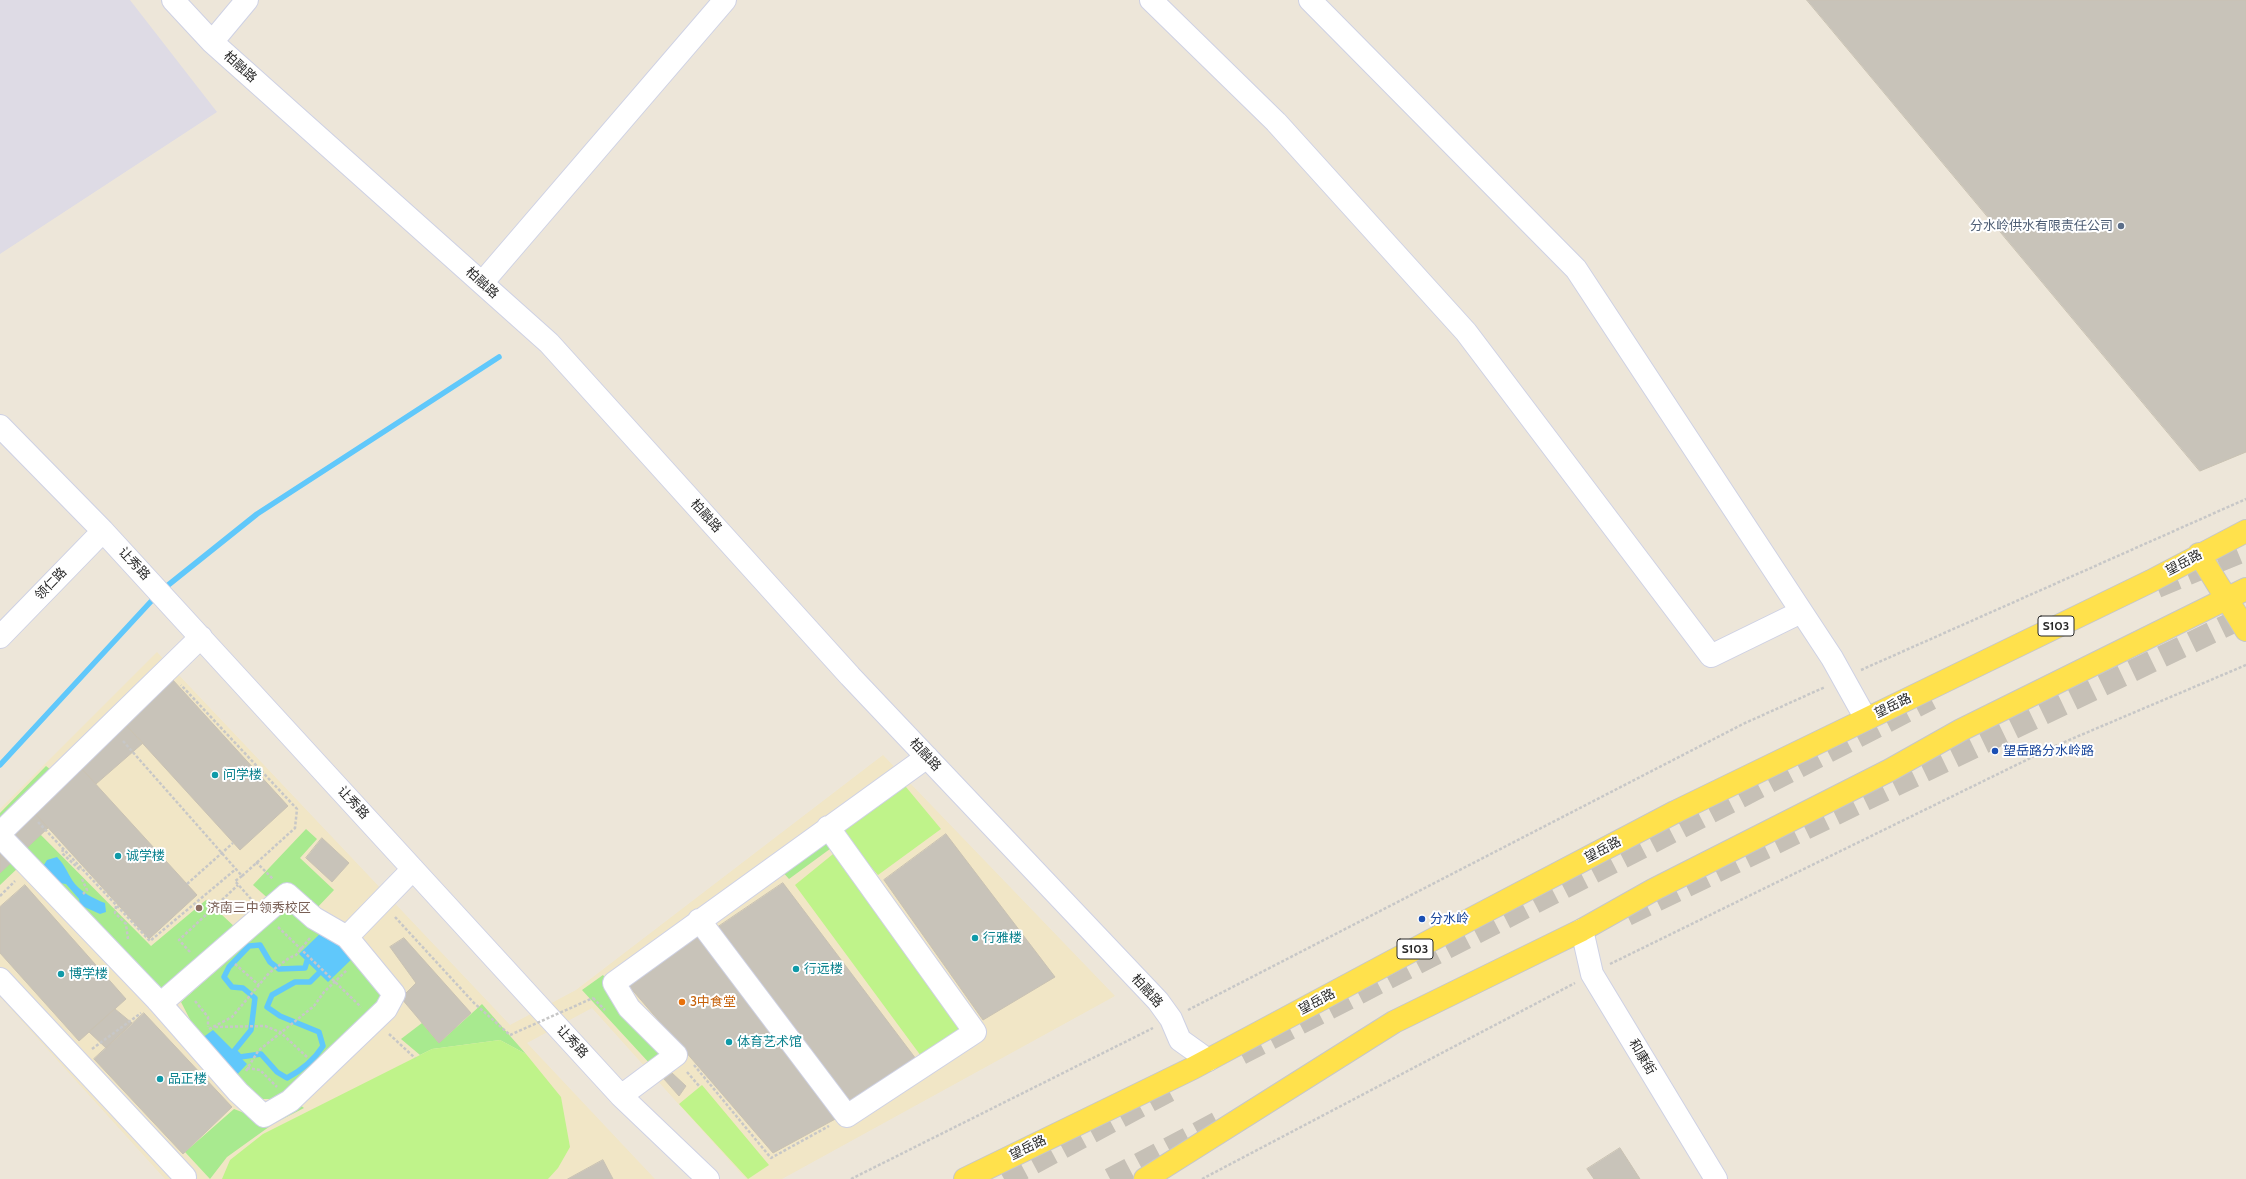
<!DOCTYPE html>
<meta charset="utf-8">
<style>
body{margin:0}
canvas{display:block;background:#ede6d9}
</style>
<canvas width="2246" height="1179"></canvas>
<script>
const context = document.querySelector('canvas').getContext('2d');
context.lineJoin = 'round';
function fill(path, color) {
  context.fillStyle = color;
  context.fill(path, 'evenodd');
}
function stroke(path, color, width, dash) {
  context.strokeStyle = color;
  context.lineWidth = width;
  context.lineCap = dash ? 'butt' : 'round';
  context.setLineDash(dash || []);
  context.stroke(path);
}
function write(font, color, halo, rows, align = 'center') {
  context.font = font + ' Cabin,"Noto Sans SC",sans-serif';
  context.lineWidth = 4;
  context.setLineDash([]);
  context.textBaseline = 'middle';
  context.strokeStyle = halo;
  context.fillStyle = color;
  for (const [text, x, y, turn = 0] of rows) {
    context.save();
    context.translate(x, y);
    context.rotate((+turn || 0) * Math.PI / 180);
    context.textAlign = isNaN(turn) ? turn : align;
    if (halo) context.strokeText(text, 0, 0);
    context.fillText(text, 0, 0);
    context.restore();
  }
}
fill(new Path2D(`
 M 0,0 L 130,0 L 217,112 L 0,254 Z`), '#dedbe5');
fill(new Path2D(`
 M 157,652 L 510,1025 L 576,990 L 883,755 L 1115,996 L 782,1179 L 746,1179 L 592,1008 L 527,1043 L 655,1179 L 165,1179 L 0,997 L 0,809 Z`), '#f1e6c6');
fill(new Path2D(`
 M 46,766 L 56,774 L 0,828 L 0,813 Z
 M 31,825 L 151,946 L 206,900 L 237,929 L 164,994 L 9,846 Z
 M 306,829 L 317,839 L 300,858 L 334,890 L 314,911 L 271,901 L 253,885 Z
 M 826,834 L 834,846 L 789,879 L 780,869 Z
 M 0,845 L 20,866 L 0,885 Z
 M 292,904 L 388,993 L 277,1099 L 260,1099 L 197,1033 L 181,1002 Z
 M 603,975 L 664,1057 L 652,1066 L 582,990 Z
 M 482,1004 L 526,1054 L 500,1040 L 432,1049 L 420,1055 L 401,1039 L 422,1023 L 439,1043 Z
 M 296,1102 L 304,1108 L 273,1124 L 227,1157 L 210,1179 L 185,1152 L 234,1109 L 265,1121 Z`), '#a8ea8f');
fill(new Path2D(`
 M 901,781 L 941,829 L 878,875 L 837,828 Z
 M 838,850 L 966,1031 L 921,1056 L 795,885 Z
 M 500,1040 L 526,1054 L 561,1097 L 570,1147 L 558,1168 L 548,1179 L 222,1179 L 230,1160 L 263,1134 L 432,1049 Z
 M 702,1085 L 769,1165 L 748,1179 L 679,1104 Z`), '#bff38a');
fill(new Path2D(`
 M 57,857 C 66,866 68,875 75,884 C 83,893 94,899 105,903 L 106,912 L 100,914 L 80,905 L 79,899 L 66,884 L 59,883 L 42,868 L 47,860 Z
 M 325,929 L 356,955 L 328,982 L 299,954 Z
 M 213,1030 L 247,1064 L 233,1079 L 198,1041 Z`), '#60c8fb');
stroke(new Path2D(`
 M 162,590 L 257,514 L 499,357
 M 0,765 L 156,596
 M 307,961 L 305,968 L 279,969 L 270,962 L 260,945 L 249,946 L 229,967 L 224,977 L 232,987 L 243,988 L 255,998 L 251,1030 L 234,1051 L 240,1057 L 261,1054 L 277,1072 L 287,1078 C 302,1070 314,1060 323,1046 L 319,1032 L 280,1016 L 267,1007 L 272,995 L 295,982 L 310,982 L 319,973`), '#60c8fb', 5.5);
const building = new Path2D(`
 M 1807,0 L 2246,0 L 2246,452 L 2200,471 Z
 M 172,679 L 288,806 L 240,850 L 124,723 Z
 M 124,723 L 143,743 L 96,784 L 81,768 Z
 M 81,768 L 197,895 L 149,939 L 33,811 Z
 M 33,811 L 48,828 L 0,873 L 0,845 Z
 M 946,834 L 1055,977 L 983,1020 L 884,880 Z
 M 322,838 L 349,863 L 332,882 L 306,858 Z
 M 783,883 L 916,1059 L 850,1106 L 715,929 Z
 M 25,885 L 126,999 L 79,1041 L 0,953 L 0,907 Z
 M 698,935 L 839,1117 L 773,1153 L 628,985 Z
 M 404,938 L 471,1013 L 439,1043 L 401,998 L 416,983 L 390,947 Z
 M 115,1009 L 132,1023 L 106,1048 L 89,1032 Z
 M 144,1013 L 232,1107 L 183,1154 L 94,1059 Z
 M 672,1073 L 686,1086 L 679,1096 L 664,1079 Z
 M 1620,1148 L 1640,1179 L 1594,1179 L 1587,1169 Z
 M 603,1160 L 613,1179 L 568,1179 Z`);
fill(building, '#c8c3b9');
stroke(building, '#c9c2b3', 1);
stroke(new Path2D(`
 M 2157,587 L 2246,550
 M 1627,915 L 2246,616
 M 1241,1054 L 1931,699
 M 1004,1179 L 1171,1090
 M 1110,1179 L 1222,1120`), '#c6c0b6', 22, [22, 11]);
const minor = new Path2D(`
 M 173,0 L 212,42 L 549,343 L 850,676 L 1158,1001 L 1171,1019 L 1180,1040 L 1208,1060
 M 1151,0 L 1276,122 L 1466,332 L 1711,656 L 1801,612
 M 1310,0 L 1576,269 L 1832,658 L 1866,719
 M 212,42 L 247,0
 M 482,283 L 725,0
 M 0,426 L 103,531 L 621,1096 L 708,1179
 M 0,637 L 103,531
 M 0,833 L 201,637
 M 0,836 L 158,1001 L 238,1092 L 264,1116 L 290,1101 L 386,1009 L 394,994 L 347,937
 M 699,920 L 847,1116 L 975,1032 L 828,827
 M 1582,930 L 1592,974 L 1716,1179
 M 0,979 L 185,1177
 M 158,1001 L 166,999 L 287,894 L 314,918 L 347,937 L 413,869
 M 621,1096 L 676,1055 L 629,1008 L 614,983 L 927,757`);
const major = new Path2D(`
 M 2199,554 L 2246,630
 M 965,1179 L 1193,1068 L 1471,919 L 1675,812 L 2151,581 L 2246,531
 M 1145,1179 L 1394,1022 L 1582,930 L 1653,890 L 1890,770 L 1961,730 L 2246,589`);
stroke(minor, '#ced1e4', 24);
stroke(major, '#c7c7c7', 24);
stroke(new Path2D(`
 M 1861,670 L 2246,499
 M 123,741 L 242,876 L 295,828 L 297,809 L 181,685
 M 38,822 L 150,941 L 236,869
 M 63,849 L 62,853 L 79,869 L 82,869
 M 256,862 L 273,879
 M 242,876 L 235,881 L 251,899
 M 82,879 L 87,890 L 83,894
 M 187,884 L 233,843
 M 0,896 L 15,881
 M 116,906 L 115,913 L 126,924 L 128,939
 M 395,917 L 474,1003 L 510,1035
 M 278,927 L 361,1007
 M 190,952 L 179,940 L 238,885
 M 235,964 L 259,985
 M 1610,964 L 2055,746 L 2246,665
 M 593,998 L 605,1010
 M 195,1001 L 208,1017 L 208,1027
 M 1188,1010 L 1743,724 L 1825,687
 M 215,1027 L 265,1026 L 280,1032 L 307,1057
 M 209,1029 L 232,1017 L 269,973 L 289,958 L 296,955 L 310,938
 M 389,1034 L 415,1058
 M 92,1049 L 141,1013
 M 694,1065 L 771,1158 L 829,1126
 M 247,1068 L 260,1070 L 277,1087
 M 246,1071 L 258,1051 L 314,1006 L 324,992 L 347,970
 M 687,1072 L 700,1087
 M 851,1179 L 1153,1028
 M 1202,1179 L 1575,983`), '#c7c7c7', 2.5, [3, 2]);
stroke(minor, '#fff', 22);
stroke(major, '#ffe14c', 22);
stroke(new Path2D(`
 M 510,1035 L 593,998`), '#c7c7c7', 2.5, [3, 2]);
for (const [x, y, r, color] of [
 [2121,226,4,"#5c6f8a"],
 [1995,751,4,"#1a4fb4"],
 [215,775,4,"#0f9aa8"],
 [118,856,4,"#0f9aa8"],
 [199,908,4,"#8d6e63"],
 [1422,919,4,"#1a4fb4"],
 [975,938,4,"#0f9aa8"],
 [796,969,4,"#0f9aa8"],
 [61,974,4,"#0f9aa8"],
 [682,1002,4,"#e8710a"],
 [729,1042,4,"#0f9aa8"],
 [160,1079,4,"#0f9aa8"]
]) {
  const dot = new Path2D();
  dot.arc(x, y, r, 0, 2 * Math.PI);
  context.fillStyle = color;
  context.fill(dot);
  stroke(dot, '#fff', 1.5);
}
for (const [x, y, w] of [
 [2056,626,36],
 [1415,949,36]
]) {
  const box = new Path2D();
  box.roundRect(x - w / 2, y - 10, w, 20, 3);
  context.fillStyle = '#fff';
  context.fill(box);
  stroke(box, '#292929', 1);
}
write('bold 12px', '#292929', null, [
 ["S103",2056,626],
 ["S103",1415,949]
]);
write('13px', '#292929', '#fff', [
 ["柏融路",240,67,42],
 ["柏融路",482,283,42],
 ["柏融路",706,516,48],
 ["望岳路",2184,563,-28],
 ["让秀路",134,564,47],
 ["领仁路",51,584,-46],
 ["望岳路",1893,706,-26],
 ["柏融路",925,755,47],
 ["让秀路",353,803,47],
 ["望岳路",1603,850,-28],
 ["柏融路",1147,991,48],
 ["望岳路",1317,1002,-28],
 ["让秀路",572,1042,47],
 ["和康街",1642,1057,59],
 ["望岳路",1028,1148,-26]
]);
write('13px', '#4e5e75', '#fff', [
 ["分水岭供水有限责任公司",2113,226]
], 'right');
write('13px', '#164399', '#fff', [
 ["望岳路分水岭路",2003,751],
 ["分水岭",1430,919]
], 'left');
write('13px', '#0d838f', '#fff', [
 ["问学楼",223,775],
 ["诚学楼",126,856],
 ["行雅楼",983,938],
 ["行远楼",804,969],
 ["博学楼",69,974],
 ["体育艺术馆",737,1042],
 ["品正楼",168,1079]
], 'left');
write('13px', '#785e54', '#fff', [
 ["济南三中领秀校区",207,908]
], 'left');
write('13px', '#c56008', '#fff', [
 ["3中食堂",690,1002]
], 'left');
</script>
